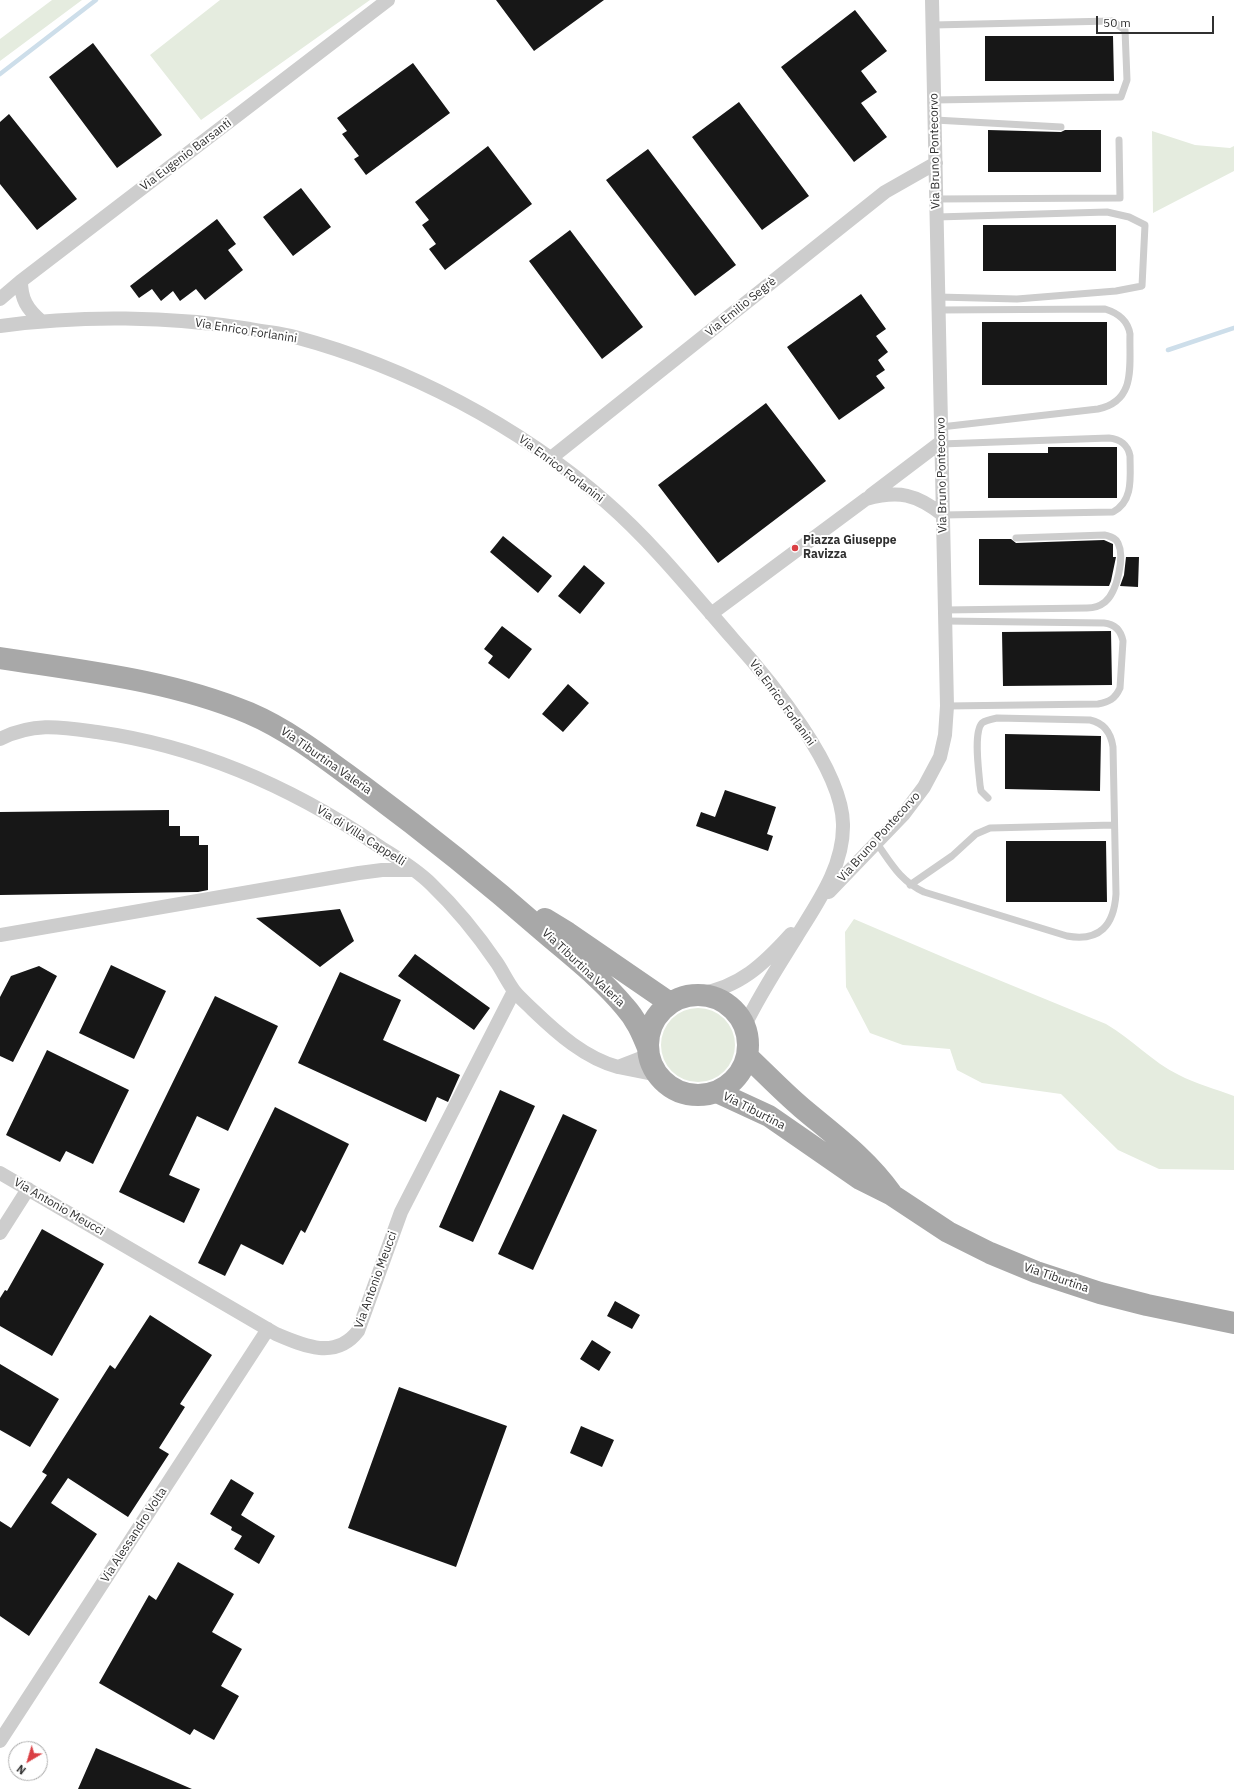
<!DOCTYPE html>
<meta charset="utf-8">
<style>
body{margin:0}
#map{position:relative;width:1234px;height:1789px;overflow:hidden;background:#fff;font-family:"IBM Plex Sans",sans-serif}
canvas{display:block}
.north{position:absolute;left:8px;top:1741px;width:40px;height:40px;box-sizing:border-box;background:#fff;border:1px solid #acacac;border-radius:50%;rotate:218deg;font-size:11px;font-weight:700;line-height:16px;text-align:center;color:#303030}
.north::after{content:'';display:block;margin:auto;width:14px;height:18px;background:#da3f44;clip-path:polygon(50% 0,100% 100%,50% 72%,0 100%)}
.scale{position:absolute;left:1096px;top:16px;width:118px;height:18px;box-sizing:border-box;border:2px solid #303030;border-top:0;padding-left:5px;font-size:12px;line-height:14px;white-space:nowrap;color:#303030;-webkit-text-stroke:3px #fff;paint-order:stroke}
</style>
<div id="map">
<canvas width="1234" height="1789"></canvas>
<div class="north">N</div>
<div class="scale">50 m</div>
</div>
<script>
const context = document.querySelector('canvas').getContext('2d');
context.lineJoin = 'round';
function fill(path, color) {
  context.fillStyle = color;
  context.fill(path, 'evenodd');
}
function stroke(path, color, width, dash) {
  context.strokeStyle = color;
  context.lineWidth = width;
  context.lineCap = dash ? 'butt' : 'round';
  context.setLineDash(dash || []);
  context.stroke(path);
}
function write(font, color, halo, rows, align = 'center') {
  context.font = font + ' "IBM Plex Sans",sans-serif';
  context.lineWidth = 4;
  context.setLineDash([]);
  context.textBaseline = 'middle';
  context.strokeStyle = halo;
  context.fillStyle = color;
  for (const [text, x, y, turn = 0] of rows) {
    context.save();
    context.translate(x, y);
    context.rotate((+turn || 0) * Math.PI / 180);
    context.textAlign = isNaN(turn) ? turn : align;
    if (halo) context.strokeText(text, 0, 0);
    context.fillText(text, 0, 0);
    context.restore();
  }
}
fill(new Path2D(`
 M 52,0 L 82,0 L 0,61 L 0,39 Z
 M 220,0 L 370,0 L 201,120 L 150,55 Z
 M 1152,131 L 1195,145 L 1230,148 L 1234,146 L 1234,171 L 1153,213 Z
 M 854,919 L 950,960 L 1106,1024 C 1132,1039 1152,1062 1179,1075 C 1196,1084 1216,1089 1234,1096 L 1234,1170 L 1159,1169 L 1118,1150 L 1061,1094 L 982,1083 L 957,1070 L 950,1049 L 903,1045 L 870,1033 L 846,987 L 845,932 Z
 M661 1045a37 37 0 1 1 74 0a37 37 0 1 1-74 0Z`), '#e5ecdf');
stroke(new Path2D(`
 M 0,74 L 96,0
 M 1168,350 L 1234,328`), '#cddeea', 4.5);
fill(new Path2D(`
 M 496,0 L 604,0 L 534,51 Z
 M 855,10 L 887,51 L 861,71 L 877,92 L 861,103 L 887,137 L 854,162 L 781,67 Z
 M 985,36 L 1113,36 L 1114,81 L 985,81 Z
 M 93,43 L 162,135 L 117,168 L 49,77 Z
 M 413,63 L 450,113 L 366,175 L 354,159 L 359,156 L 342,134 L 347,131 L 337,118 Z
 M 739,102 L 809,196 L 762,230 L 692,137 Z
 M 9,114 L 77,199 L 37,230 L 0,184 L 0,122 Z
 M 988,130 L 1061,132 L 1065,130 L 1101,130 L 1101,172 L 988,172 Z
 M 488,146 L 532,204 L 445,270 L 429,249 L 436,244 L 422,225 L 429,220 L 415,202 Z
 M 648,149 L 736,265 L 695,296 L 606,180 Z
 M 301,188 L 331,227 L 293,256 L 263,217 Z
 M 217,219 L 236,244 L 228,250 L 243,270 L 205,300 L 196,289 L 180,301 L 173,291 L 161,301 L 152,289 L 139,298 L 130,286 Z
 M 983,225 L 1116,225 L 1116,271 L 983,271 Z
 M 570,230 L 643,327 L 602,359 L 529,261 Z
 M 861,294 L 886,329 L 876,336 L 888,352 L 878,360 L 885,370 L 876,376 L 885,388 L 839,420 L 787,347 Z
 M 982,322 L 1107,322 L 1107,385 L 982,385 Z
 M 766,403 L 826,481 L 718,563 L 658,485 Z
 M 1048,447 L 1117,447 L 1117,498 L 988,498 L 988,453 L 1048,453 Z
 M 503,536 L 552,576 L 538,593 L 490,552 Z
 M 979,539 L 1011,539 L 1016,543 L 1104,540 L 1113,544 L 1113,557 L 1116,557 L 1111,581 L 1109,586 L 979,585 Z
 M 1126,557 L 1139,557 L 1138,587 L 1120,586 L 1124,575 Z
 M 584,565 L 605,583 L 580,614 L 558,596 Z
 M 502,626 L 532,649 L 509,679 L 488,663 L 493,656 L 484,649 Z
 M 1111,631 L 1112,685 L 1003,686 L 1002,632 Z
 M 568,684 L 589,703 L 563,732 L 542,714 Z
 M 1005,734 L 1101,736 L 1100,791 L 1005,789 Z
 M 725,790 L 776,807 L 767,834 L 773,836 L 768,851 L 696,826 L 701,812 L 715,817 Z
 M 169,810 L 169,826 L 180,826 L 180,836 L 199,836 L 199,845 L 208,845 L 208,890 L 198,892 L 0,895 L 0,812 Z
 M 1006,841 L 1106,841 L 1107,902 L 1006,902 Z
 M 340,909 L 354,941 L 320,967 L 256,918 Z
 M 415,954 L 490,1008 L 474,1030 L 398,976 Z
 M 111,965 L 166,991 L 134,1059 L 79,1033 Z
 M 39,966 L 57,976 L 13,1062 L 0,1056 L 0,997 L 11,976 Z
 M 340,972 L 401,1000 L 383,1040 L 460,1075 L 448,1102 L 437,1097 L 426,1122 L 298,1063 Z
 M 215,996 L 278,1026 L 228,1131 L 197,1116 L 169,1175 L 200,1189 L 184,1223 L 119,1192 Z
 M 47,1050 L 129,1090 L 93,1164 L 66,1151 L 60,1162 L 6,1135 Z
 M 500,1090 L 535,1106 L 473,1242 L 439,1227 Z
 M 275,1107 L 349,1144 L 305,1233 L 301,1230 L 283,1265 L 241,1244 L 225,1276 L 198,1263 Z
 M 563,1114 L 597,1130 L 533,1270 L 498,1254 Z
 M 42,1229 L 104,1264 L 52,1356 L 0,1326 L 0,1298 L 5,1290 L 7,1291 Z
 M 615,1301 L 640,1315 L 632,1329 L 607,1316 Z
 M 150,1315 L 212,1355 L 180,1404 L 185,1407 L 159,1448 L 169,1454 L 128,1517 L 68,1478 L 51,1503 L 97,1534 L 29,1636 L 0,1616 L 0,1521 L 11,1528 L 47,1475 L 42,1472 L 110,1365 L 115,1369 Z
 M 592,1340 L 611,1352 L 599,1371 L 580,1359 Z
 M 0,1364 L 59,1399 L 30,1447 L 0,1430 Z
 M 399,1387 L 507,1426 L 456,1567 L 348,1528 Z
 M 581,1426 L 614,1440 L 602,1467 L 570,1453 Z
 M 231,1479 L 254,1493 L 241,1515 L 275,1536 L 259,1564 L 234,1549 L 242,1536 L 231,1530 L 232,1527 L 210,1514 Z
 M 178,1562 L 234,1594 L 212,1632 L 242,1649 L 221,1686 L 239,1696 L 214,1740 L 194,1729 L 190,1735 L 99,1683 L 149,1595 L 156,1600 Z
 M 96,1748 L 192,1789 L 78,1789 Z`), '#171717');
stroke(new Path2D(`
 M 933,25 L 1112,21 L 1125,30 L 1127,80 L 1121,97 L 934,100
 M 935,120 L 1061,127
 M 936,199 L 1120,198 L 1119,140
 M 937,217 L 1107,212 L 1129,217 L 1145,225 L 1142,286 L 1116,291 L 1017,299 L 938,297
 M 939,310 L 1105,309 C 1118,313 1128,321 1130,334 C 1129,365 1137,401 1098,409 L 941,427
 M 941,444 L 1109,438 C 1120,439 1128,445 1130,456 C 1130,476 1134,501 1113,512 L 943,515
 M 945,610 L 1087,608 C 1094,608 1100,606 1105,602 C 1117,592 1125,557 1118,543 C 1116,538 1111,537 1105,535 L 1016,538
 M 945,621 L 1104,623 C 1115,624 1121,631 1123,641 L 1120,688 C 1115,699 1109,702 1098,704 L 947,706
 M 876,842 C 891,863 900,881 924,892 L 1067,936 C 1100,942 1114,925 1116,894 L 1113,747 C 1111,733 1104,723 1090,720 L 997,718 C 992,719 986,720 982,723 C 973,733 979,772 980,785 L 981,791 L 988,798
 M 910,885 L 952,856 L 976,834 L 990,828 L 1114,825`), '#cdcdcd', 7);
stroke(new Path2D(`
 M 21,281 C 21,299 27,309 41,321
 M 0,299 L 21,281 L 388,0
 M 0,326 C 80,315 171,316 250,329 C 265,332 281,333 295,337 C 407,367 518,425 606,502 C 653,543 692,592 733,639 C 770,680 842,768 843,824 C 844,866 818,902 797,936 C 779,965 760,994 745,1025
 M 551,458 L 885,192 L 936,163
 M 871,495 L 941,442
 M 711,614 L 866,499 C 899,490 916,494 943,515
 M 0,739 C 34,722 61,727 97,732 C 198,746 293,788 377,845 C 395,857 415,868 431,884 C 455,907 478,935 497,963 C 503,972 508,983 515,992 C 520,998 527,1004 533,1010 C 558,1034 585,1058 618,1067
 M 829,892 L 903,815 L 924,787 L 940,757 L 945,735 L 947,706 L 932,0
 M 0,935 L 359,873 L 382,870 L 414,870
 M 698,994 C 739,988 764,964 791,934
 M 649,1055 L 618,1067 L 658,1075
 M 0,1173 L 276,1334 C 304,1346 336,1360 358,1331 L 401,1212 L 514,991
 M 0,1233 L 28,1189
 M 0,1741 L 268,1329`), '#cdcdcd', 14);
stroke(new Path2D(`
 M 0,658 C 84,671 170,680 249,713 C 291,731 327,760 364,787 C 426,833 486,881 544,932 C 572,956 602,979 625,1007 C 636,1019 642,1033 648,1048
 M 545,919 L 568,933 L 670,1003
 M648 1045a50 50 0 1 1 100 0a50 50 0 1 1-100 0Z
 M 748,1057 C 766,1074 783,1092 802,1108 C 834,1135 866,1158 891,1193
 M 717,1092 L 769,1116 L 860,1179 L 892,1195 L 948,1232 L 990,1253 L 1036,1272 L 1100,1293 L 1147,1305 L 1234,1323`), '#a8a8a8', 22);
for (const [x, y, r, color] of [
 [795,548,4,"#da3f44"]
]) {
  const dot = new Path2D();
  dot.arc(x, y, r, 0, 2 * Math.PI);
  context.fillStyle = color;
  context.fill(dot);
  stroke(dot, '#fff', 1.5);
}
write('12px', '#303030', '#fff', [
 ["Via Bruno Pontecorvo",935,151,-91],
 ["Via Eugenio Barsanti",186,155,-37],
 ["Via Emilio Segrè",741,307,-39],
 ["Via Enrico Forlanini",246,331,9],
 ["Via Enrico Forlanini",561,469,37],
 ["Via Bruno Pontecorvo",942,475,-91],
 ["Via Enrico Forlanini",782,703,54],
 ["Via Tiburtina Valeria",326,761,35],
 ["Via di Villa Cappelli",361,836,32],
 ["Via Bruno Pontecorvo",879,837,-48],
 ["Via Tiburtina Valeria",583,968,43],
 ["Via Tiburtina",754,1111,27],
 ["Via Antonio Meucci",59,1207,30],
 ["Via Tiburtina",1056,1278,19],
 ["Via Antonio Meucci",376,1280,-70],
 ["Via Alessandro Volta",134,1535,-57]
]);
write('bold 12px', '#303030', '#fff', [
 ["Piazza Giuseppe",803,541],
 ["Ravizza",803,555]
], 'left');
</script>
